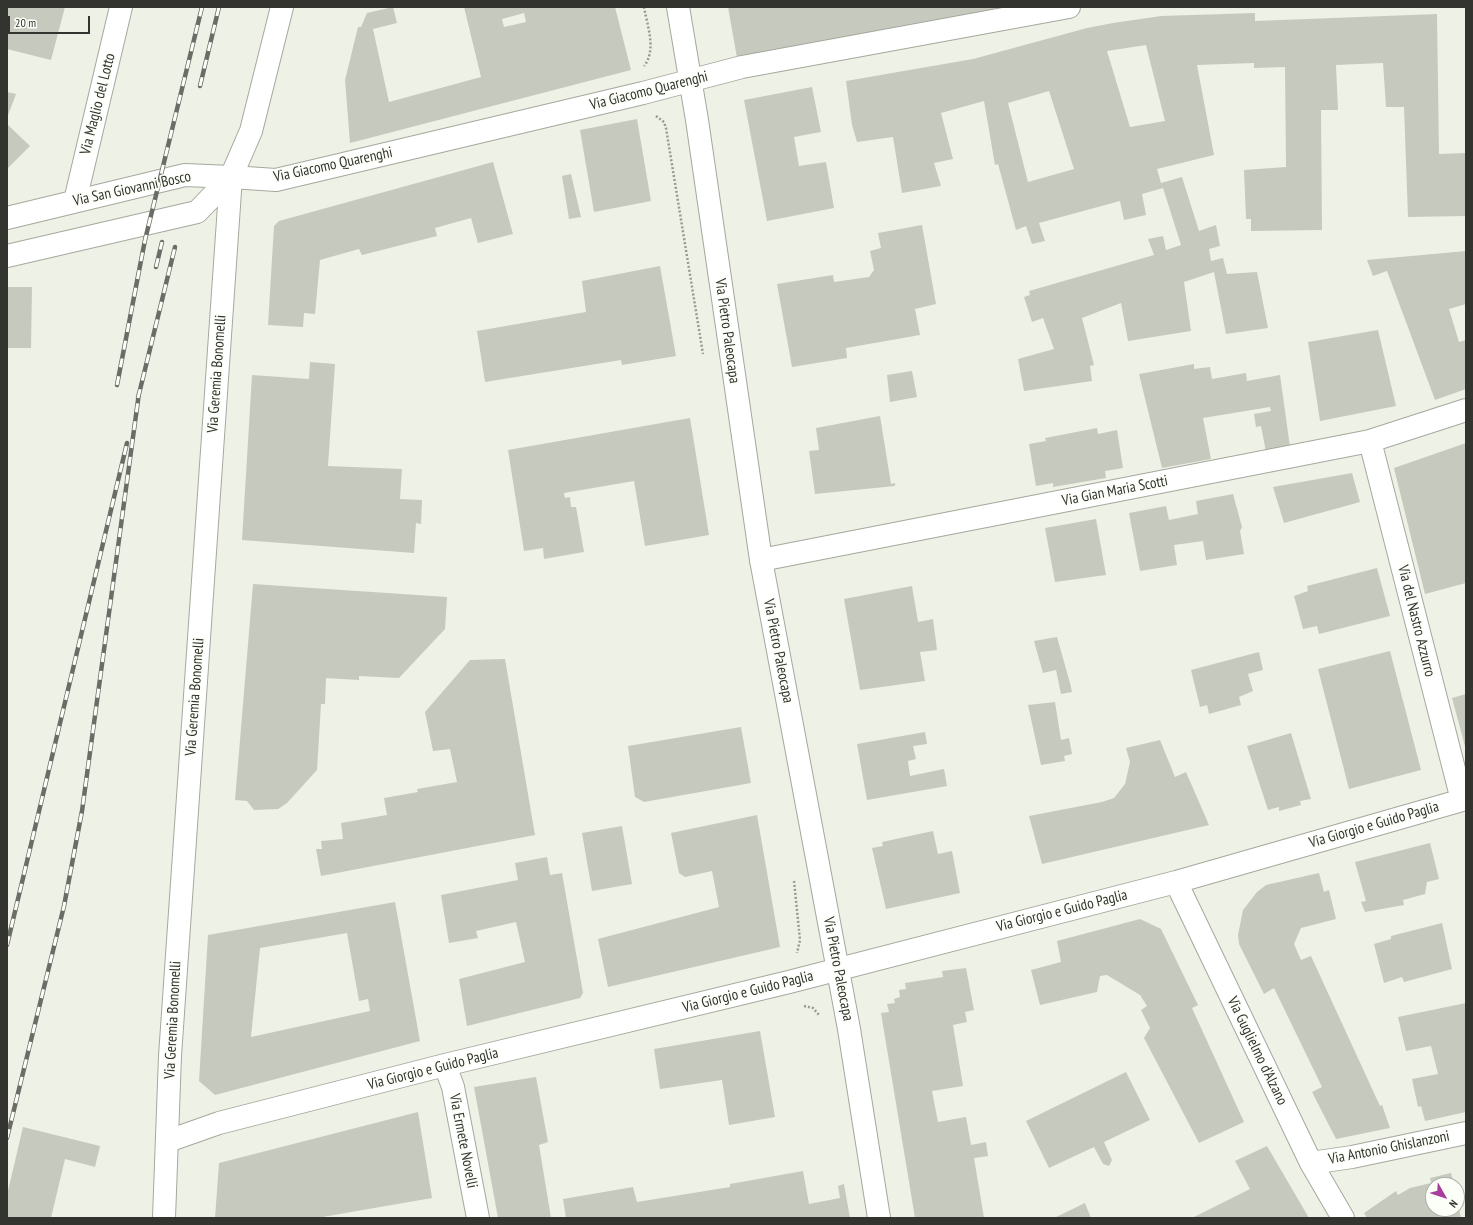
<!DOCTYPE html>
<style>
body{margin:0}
#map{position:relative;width:1473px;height:1225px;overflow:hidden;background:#eef2e6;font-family:"PT Sans Narrow",sans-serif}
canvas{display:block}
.frame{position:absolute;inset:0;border:8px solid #333430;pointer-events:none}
.north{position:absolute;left:1425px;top:1177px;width:40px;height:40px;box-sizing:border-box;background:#fcfff8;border:1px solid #acaea8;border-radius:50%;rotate:129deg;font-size:11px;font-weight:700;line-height:16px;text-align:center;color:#333430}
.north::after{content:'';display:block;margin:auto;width:14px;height:18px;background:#a93d9d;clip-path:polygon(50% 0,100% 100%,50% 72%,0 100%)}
.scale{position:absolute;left:8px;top:16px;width:82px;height:18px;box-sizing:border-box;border:2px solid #333430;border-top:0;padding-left:5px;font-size:12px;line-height:14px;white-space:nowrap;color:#333430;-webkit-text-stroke:3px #fcfff8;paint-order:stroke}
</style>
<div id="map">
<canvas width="1473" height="1225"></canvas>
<div class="frame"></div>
<div class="north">N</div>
<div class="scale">20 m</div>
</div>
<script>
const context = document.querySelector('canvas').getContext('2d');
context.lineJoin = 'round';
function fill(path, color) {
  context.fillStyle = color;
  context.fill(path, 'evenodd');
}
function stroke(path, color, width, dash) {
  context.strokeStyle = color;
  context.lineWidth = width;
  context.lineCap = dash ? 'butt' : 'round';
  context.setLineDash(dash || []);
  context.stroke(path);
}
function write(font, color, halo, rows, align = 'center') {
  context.font = font + ' "PT Sans Narrow",sans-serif';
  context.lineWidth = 3.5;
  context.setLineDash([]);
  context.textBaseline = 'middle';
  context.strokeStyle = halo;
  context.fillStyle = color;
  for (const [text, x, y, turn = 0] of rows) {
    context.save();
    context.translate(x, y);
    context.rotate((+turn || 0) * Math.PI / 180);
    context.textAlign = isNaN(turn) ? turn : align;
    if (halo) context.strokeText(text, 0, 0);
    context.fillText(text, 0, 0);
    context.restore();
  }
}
fill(new Path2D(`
 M 8,7 L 65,7 L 51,60 L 7,49 Z
 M 393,7 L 397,23 L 373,29 L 389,102 L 481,77 L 464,7 L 615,7 L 631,70 L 350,143 L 345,80 L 358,27 L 361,27 L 367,13 ZM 524,13 L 526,22 L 504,27 L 502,19 Z
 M 728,7 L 1000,7 L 982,13 L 737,58 Z
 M 1255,13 L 1255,21 L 1437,14 L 1439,154 L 1466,153 L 1466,216 L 1408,217 L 1404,107 L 1386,107 L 1383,63 L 1336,65 L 1338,110 L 1321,110 L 1322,230 L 1251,231 L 1251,219 L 1246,219 L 1244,170 L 1286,167 L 1285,67 L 1254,68 L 1254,63 L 1197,65 L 1214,155 L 1157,169 L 1161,183 L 1182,177 L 1199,231 L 1216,225 L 1220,246 L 1209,249 L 1211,261 L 1223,258 L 1227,274 L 1257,272 L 1268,328 L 1226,334 L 1214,272 L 1184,282 L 1191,331 L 1128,341 L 1121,303 L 1082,318 L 1094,365 L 1090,366 L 1092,381 L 1024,391 L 1018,359 L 1054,349 L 1043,318 L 1032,322 L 1024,297 L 1030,295 L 1029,291 L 1154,255 L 1148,239 L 1163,236 L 1166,250 L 1181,245 L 1163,188 L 1142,194 L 1146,215 L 1124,220 L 1120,201 L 1039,223 L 1045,241 L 1032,244 L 1026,226 L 1016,230 L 998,164 L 995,165 L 984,101 L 941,113 L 953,159 L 934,163 L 941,186 L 902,193 L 893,137 L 857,142 L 852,125 L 846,81 L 973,59 L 1087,28 L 1113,23 L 1161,16 ZM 1146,45 L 1165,121 L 1130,127 L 1107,51 ZM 1049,91 L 1074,169 L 1028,182 L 1008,103 Z
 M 812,87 L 821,132 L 794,137 L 799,166 L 826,162 L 834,208 L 767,221 L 744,100 Z
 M 7,92 L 16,94 L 7,118 Z
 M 637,119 L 651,201 L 594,212 L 580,130 Z
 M 7,124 L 30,146 L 7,169 Z
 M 493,162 L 513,234 L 478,243 L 471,218 L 435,228 L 437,236 L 362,255 L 359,249 L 320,260 L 315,314 L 304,313 L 303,327 L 268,325 L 274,226 L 279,221 Z
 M 571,174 L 581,217 L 569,219 L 562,176 Z
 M 922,225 L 936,304 L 915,309 L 920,335 L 846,348 L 847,358 L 792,367 L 777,284 L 833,275 L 834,282 L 869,277 L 874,270 L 870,251 L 881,248 L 878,233 Z
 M 1466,251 L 1466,304 L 1449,309 L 1459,342 L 1466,340 L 1466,389 L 1435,400 L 1387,271 L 1373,276 L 1367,260 Z
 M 660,266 L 676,356 L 622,365 L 621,360 L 485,382 L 477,331 L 586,312 L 582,281 Z
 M 7,287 L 32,287 L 31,348 L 7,348 Z
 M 1378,330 L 1396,406 L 1320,421 L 1308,342 Z
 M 310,362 L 335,364 L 328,466 L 402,469 L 400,499 L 422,500 L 421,524 L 416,523 L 414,553 L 242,540 L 252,375 L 309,379 Z
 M 1194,364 L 1194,369 L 1210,367 L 1212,379 L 1246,373 L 1247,381 L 1280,375 L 1290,447 L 1266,452 L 1261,426 L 1256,427 L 1254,414 L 1271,411 L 1270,407 L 1203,418 L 1211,459 L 1162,468 L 1139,374 Z
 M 912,371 L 917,397 L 890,402 L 887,375 Z
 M 880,416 L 891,484 L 895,483 L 895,486 L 815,494 L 809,451 L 819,450 L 816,428 Z
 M 690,418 L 709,535 L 645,546 L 634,481 L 564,493 L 565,498 L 570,497 L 571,507 L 576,507 L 584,552 L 544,559 L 543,548 L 524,551 L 508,450 Z
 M 1097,428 L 1098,434 L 1117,430 L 1123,468 L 1105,471 L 1106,478 L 1053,487 L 1053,483 L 1036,486 L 1029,444 L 1046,441 L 1045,438 Z
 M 1466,443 L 1466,583 L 1425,594 L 1394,468 Z
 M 1352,473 L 1360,502 L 1284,523 L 1273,487 Z
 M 1233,494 L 1242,527 L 1240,531 L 1244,554 L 1206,560 L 1203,541 L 1174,545 L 1177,565 L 1140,571 L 1129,513 L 1166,506 L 1169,520 L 1198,514 L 1196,501 Z
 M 1096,519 L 1106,575 L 1055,582 L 1045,528 Z
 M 1377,568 L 1390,616 L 1319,634 L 1317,626 L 1303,629 L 1294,596 L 1308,591 L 1307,586 Z
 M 253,584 L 447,597 L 445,629 L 399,678 L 359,676 L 359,680 L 326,678 L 325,704 L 321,704 L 317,770 L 287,803 L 278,809 L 254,810 L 247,801 L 235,800 Z
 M 912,586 L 918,622 L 933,619 L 937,650 L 920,652 L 925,681 L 860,690 L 844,599 Z
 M 1057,637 L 1070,683 L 1072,692 L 1061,694 L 1056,670 L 1043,673 L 1034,641 Z
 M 1390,651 L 1421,770 L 1349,789 L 1318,669 Z
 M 1259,652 L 1263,670 L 1248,674 L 1253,691 L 1239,697 L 1241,705 L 1209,714 L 1207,705 L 1200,707 L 1191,670 Z
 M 505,659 L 535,835 L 321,876 L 316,849 L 322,849 L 321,841 L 343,839 L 341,823 L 387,815 L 384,798 L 418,792 L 417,789 L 457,782 L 450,749 L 433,751 L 425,712 L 470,660 Z
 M 1466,694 L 1466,750 L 1452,698 Z
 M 1055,702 L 1061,740 L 1069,738 L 1072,754 L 1064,756 L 1065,761 L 1041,765 L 1028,705 Z
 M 741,727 L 751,783 L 644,802 L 635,797 L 628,746 Z
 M 925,732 L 927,744 L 913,746 L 916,759 L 908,761 L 910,776 L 944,769 L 947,786 L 867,800 L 857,744 Z
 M 1291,733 L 1311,799 L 1300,801 L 1301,805 L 1279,811 L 1279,807 L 1268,810 L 1247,746 Z
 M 1160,740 L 1175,777 L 1186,772 L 1209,825 L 1042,864 L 1029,816 L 1102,802 L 1114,798 L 1125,784 L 1130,762 L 1126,748 Z
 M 757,815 L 780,947 L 608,987 L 598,939 L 719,907 L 712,871 L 685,877 L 679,873 L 671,833 Z
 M 622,826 L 632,884 L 592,891 L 582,833 Z
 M 933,831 L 938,854 L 952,851 L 960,893 L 886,909 L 872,848 L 883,846 L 882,842 Z
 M 1430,843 L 1439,879 L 1427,882 L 1425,894 L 1403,900 L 1404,905 L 1365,912 L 1361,902 L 1366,901 L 1355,862 Z
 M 547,857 L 550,875 L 562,873 L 583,993 L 580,998 L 467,1026 L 459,979 L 525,962 L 516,922 L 476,931 L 478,938 L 449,943 L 441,895 L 518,880 L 515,863 Z
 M 1319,873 L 1324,892 L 1329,890 L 1336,919 L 1301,928 L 1294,944 L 1301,960 L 1311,956 L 1380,1106 L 1382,1105 L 1390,1128 L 1336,1139 L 1312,1092 L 1322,1087 L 1274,988 L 1264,994 L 1239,944 L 1238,935 L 1243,910 L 1257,892 L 1266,885 Z
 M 395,902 L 420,1041 L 215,1095 L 199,1081 L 208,935 ZM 347,933 L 359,1001 L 368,999 L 370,1011 L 251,1037 L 260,948 Z
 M 1140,919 L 1161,929 L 1198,1005 L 1192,1008 L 1244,1122 L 1199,1143 L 1144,1038 L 1150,1028 L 1141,1010 L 1147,1006 L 1140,995 L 1107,975 L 1100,976 L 1097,992 L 1040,1005 L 1031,970 L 1061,962 L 1057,941 Z
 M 1442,923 L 1452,969 L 1404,982 L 1402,977 L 1384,983 L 1374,944 L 1391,939 L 1391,936 Z
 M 966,968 L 974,1010 L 965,1012 L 967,1022 L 953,1025 L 963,1086 L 932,1091 L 938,1122 L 966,1117 L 971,1145 L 986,1142 L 988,1156 L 974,1158 L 984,1218 L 915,1218 L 881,1013 L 889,1012 L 887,1004 L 895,1003 L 894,999 L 900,997 L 899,990 L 906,989 L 905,983 L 943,977 L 942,971 Z
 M 1466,1003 L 1466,1112 L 1425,1121 L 1421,1106 L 1418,1107 L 1412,1079 L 1438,1074 L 1431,1046 L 1406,1051 L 1398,1017 Z
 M 760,1031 L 775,1117 L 729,1125 L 722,1080 L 660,1089 L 654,1049 Z
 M 1126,1072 L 1150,1120 L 1104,1142 L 1112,1160 L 1109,1166 L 1103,1164 L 1094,1147 L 1049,1168 L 1026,1121 Z
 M 536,1077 L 548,1142 L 539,1145 L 551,1218 L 498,1218 L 474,1087 Z
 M 418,1112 L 432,1198 L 317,1218 L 215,1218 L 219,1163 Z
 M 23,1127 L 100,1146 L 95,1167 L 65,1159 L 51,1218 L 7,1218 L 7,1195 Z
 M 1267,1146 L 1309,1218 L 1192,1218 L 1250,1189 L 1235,1161 Z
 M 803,1171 L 809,1204 L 840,1198 L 838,1186 L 844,1184 L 850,1218 L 566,1218 L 563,1199 L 633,1187 L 637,1202 L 730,1187 L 730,1184 Z
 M 1451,1173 L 1454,1185 L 1433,1185 L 1433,1209 L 1457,1209 L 1458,1204 L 1461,1218 L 1367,1218 L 1364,1213 L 1396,1191 L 1398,1195 L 1410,1188 L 1431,1183 L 1430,1178 Z
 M 1085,1203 L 1091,1218 L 1054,1218 Z`), '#c6cabe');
const minor = new Path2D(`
 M 231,177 L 276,180 L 643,93 L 742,67 L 1069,7
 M 75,201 L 121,7
 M 1370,441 L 1462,800
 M 761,560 L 1370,441 L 1466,410
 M 1176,882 L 1311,1163 L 1343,1218
 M 445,1065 L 453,1087 L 478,1218
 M 168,1141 L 219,1123 L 445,1065 L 789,982 L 1176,882 L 1466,799
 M 1311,1163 L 1352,1157 L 1466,1133`);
const major = new Path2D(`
 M 678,7 L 697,120 L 761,560 L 849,1029 L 879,1218
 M 7,218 L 185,175 L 231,177
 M 7,256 L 197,212 L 231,177 L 251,131 L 282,7
 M 164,1218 L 170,1056 L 231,177`);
stroke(minor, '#a5a89d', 24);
stroke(major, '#a5a89d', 24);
stroke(new Path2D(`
 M 644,7 C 647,25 657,50 644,66
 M 656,116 L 664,122 L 666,128 L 703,354
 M 794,881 L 800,940 L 797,953
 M 804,1006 L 813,1008 L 819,1015`), '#989a92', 2.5, [2, 2]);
stroke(minor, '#fff', 22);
stroke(major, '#fff', 22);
const rail = new Path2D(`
 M 200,86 L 219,7
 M 156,267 L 162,242
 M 117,385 L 145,240 L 202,7
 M 138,398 L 175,247
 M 7,945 L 127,443
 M 7,1138 L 64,906 L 82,811 L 139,393`);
stroke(rail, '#6a6c66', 4.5);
stroke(rail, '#fcfff8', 3, [9]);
write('15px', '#333430', '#fcfff8', [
 ["Via Giacomo Quarenghi",649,91,-14],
 ["Via Maglio del Lotto",98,104,-76],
 ["Via Giacomo Quarenghi",333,165,-12],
 ["Via San Giovanni Bosco",132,189,-12],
 ["Via Pietro Paleocapa",727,331,82],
 ["Via Geremia Bonomelli",217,374,-86],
 ["Via Gian Maria Scotti",1115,491,-11],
 ["Via del Nastro Azzurro",1416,621,76],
 ["Via Pietro Paleocapa",778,651,79],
 ["Via Geremia Bonomelli",195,697,-86],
 ["Via Giorgio e Guido Paglia",1374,825,-16],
 ["Via Giorgio e Guido Paglia",1062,911,-14],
 ["Via Pietro Paleocapa",838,969,79],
 ["Via Giorgio e Guido Paglia",748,992,-14],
 ["Via Geremia Bonomelli",173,1020,-87],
 ["Via Guglielmo d'Alzano",1257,1051,64],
 ["Via Giorgio e Guido Paglia",433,1069,-14],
 ["Via Ermete Novelli",463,1141,79],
 ["Via Antonio Ghislanzoni",1389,1148,-11]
]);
</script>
